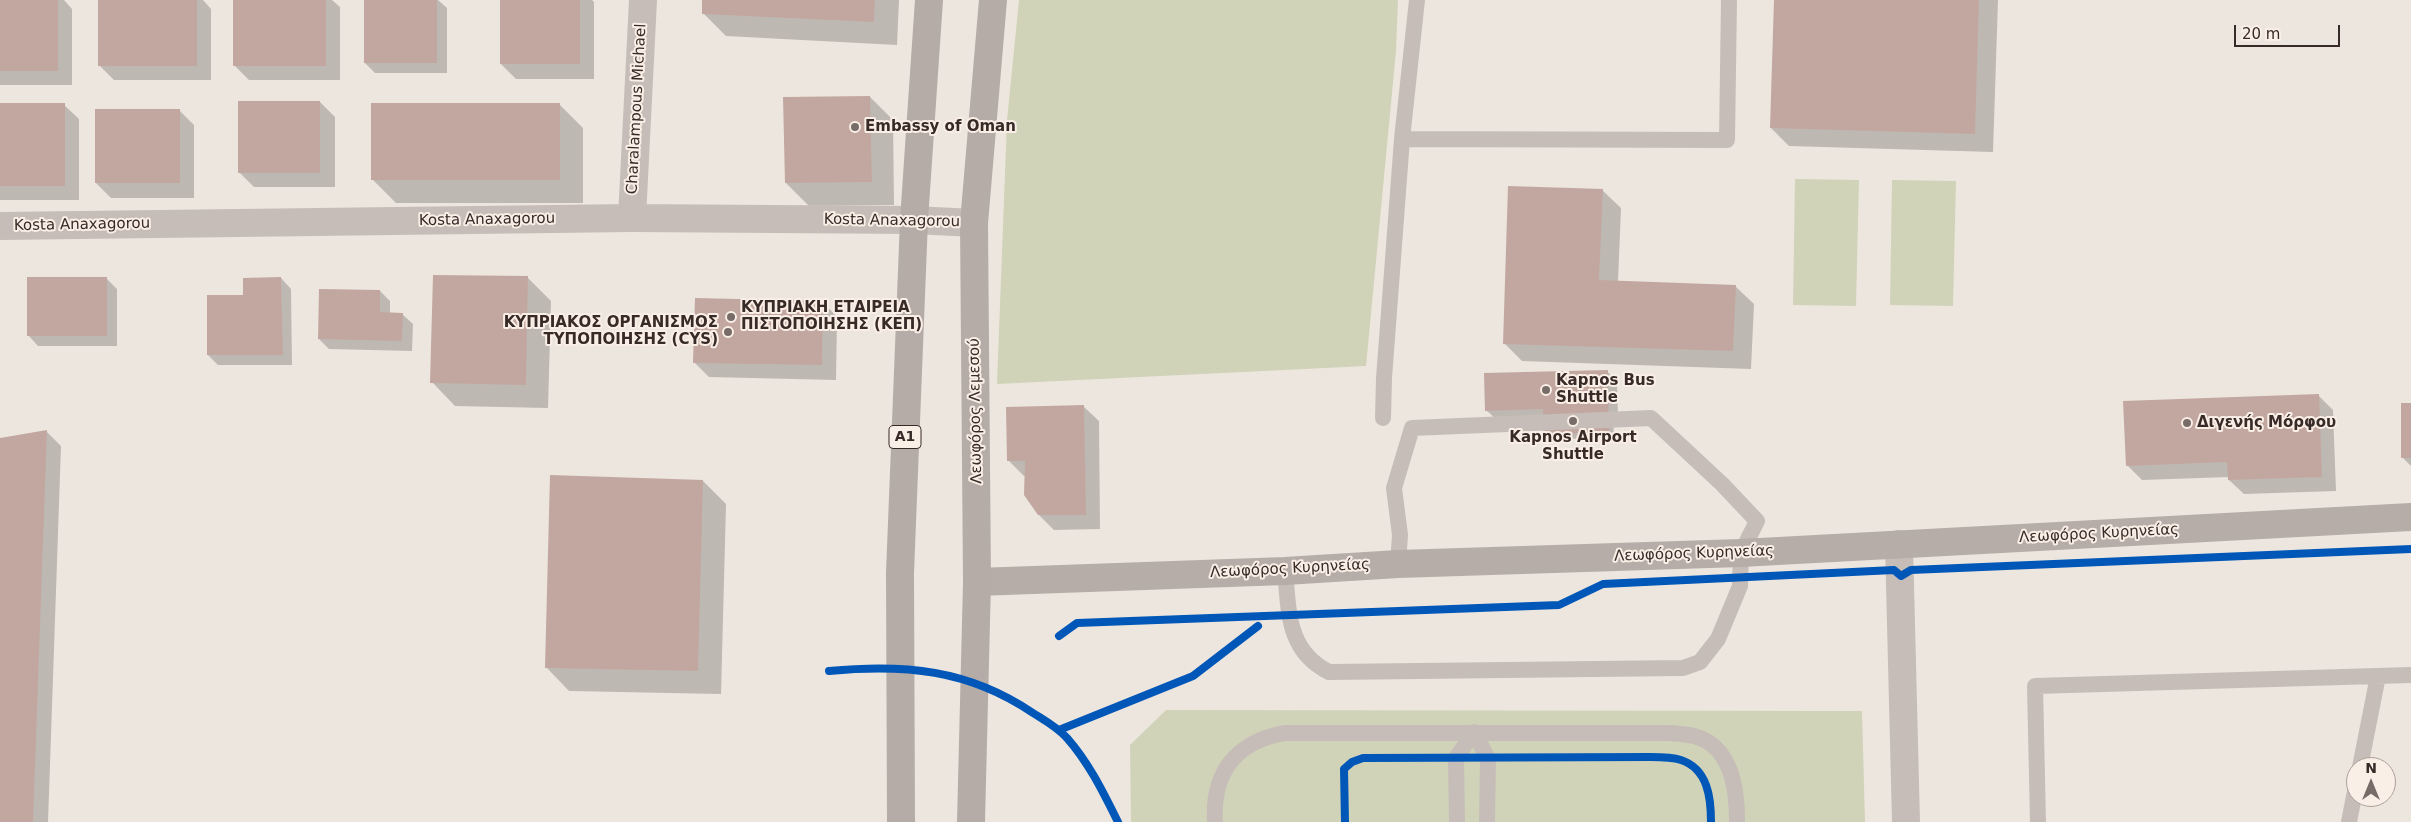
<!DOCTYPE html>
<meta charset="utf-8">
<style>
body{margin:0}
#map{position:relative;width:2411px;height:822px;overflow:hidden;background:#ede6df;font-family:"DejaVu Sans",sans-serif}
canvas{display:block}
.north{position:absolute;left:2346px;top:757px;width:50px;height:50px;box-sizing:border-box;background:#faefe6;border:1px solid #aca09a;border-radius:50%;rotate:0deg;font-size:14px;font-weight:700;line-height:20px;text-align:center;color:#372a27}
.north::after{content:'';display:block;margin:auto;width:18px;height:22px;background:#776c67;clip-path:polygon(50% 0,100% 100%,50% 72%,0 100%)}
.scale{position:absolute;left:2234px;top:25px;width:106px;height:22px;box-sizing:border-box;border:2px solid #372a27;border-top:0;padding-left:6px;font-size:15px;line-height:18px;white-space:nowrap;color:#372a27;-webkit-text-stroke:4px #faefe6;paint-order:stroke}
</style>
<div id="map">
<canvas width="2411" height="822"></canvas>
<div class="north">N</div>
<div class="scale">20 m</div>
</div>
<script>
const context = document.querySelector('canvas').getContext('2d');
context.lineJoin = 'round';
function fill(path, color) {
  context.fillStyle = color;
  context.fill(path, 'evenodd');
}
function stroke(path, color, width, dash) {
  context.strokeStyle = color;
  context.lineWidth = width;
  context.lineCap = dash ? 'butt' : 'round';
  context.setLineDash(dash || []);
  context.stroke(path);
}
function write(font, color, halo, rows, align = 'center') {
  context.font = font + ' "DejaVu Sans",sans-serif';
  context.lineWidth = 4;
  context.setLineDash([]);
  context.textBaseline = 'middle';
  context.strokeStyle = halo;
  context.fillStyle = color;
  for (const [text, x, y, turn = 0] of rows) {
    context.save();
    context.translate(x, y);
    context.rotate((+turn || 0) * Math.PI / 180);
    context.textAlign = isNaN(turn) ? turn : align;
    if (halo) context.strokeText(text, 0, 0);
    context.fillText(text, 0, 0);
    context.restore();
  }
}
fill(new Path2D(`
 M 1019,0 L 1398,0 L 1396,51 L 1366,366 L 997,384 L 1007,120 Z
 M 1795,179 L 1859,180 L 1856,306 L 1793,305 Z
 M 1892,180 L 1956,181 L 1953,306 L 1890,305 Z
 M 1166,710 L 1862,711 L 1865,822 L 1131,822 L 1130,745 Z`), '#d0d3b8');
fill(new Path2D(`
 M 0,0 L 64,0 L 72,9 L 72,85 L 0,85 Z
 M 99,0 L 203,0 L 211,9 L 211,80 L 114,80 L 99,65 Z
 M 234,0 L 332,0 L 340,7 L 340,80 L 249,80 L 234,65 Z
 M 365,0 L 438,0 L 447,8 L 447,73 L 375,73 L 365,63 Z
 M 501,0 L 592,0 L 594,2 L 594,79 L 516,79 L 501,64 Z
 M 704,0 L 899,0 L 897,45 L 726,36 L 703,13 Z
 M 1775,0 L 1998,0 L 1993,152 L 1789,146 L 1771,128 Z
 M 870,97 L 893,120 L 894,205 L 809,206 L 786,183 Z
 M 320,102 L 335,117 L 335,187 L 254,187 L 239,172 Z
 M 0,105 L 64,105 L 79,119 L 79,200 L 0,200 Z
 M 560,105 L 583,128 L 583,203 L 396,203 L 373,180 Z
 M 179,110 L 194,125 L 194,198 L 111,198 L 96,183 Z
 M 1602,190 L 1621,208 L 1618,282 L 1735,286 L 1754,304 L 1751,369 L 1522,361 L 1504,343 Z
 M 106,278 L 117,289 L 117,346 L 38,346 L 28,335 Z
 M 281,278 L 291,289 L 292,365 L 218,365 L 208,355 L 244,296 Z
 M 528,278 L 551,301 L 548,408 L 455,406 L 432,382 Z
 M 380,291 L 390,301 L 390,314 L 402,314 L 413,324 L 412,351 L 329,349 L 319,339 Z
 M 823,302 L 837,317 L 836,380 L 709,377 L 694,362 Z
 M 1607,371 L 1617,382 L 1618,417 L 1613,417 L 1614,438 L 1550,439 L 1545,434 L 1544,419 L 1497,420 L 1486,410 Z
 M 2318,395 L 2333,410 L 2336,491 L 2244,494 L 2229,480 L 2229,477 L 2142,480 L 2127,465 Z
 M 2411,404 L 2411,466 L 2402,457 Z
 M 1084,407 L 1099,421 L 1100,529 L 1054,530 L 1039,515 L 1026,475 L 1024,476 L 1009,461 Z
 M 46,431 L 61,446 L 48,822 L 0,822 L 0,439 Z
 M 703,481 L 726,504 L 721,694 L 569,691 L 546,667 Z`), '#0003');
fill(new Path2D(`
 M 0,0 L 58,0 L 58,71 L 0,71 Z
 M 98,0 L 197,0 L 197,66 L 98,66 Z
 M 233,0 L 326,0 L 326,66 L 233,66 Z
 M 364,0 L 437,0 L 437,63 L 364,63 Z
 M 500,0 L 580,0 L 580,64 L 500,64 Z
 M 702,0 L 875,0 L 874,22 L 702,14 Z
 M 1774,0 L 1979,0 L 1975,134 L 1770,128 Z
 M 870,96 L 872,182 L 785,183 L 783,97 Z
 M 238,101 L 320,101 L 320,173 L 238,173 Z
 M 0,103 L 65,103 L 65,186 L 0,186 Z
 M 371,103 L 560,103 L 560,180 L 371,180 Z
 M 95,109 L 180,109 L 180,183 L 95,183 Z
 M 1508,186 L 1603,189 L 1599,280 L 1736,285 L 1733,351 L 1503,344 Z
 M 433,275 L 528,276 L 526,385 L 430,383 Z
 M 27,277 L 107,277 L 107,336 L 27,336 Z
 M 281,277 L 283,355 L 207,355 L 207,295 L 243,295 L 243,278 Z
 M 319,289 L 380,290 L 380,312 L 403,313 L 402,341 L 318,339 Z
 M 695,298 L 823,301 L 822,365 L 693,363 Z
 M 1608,370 L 1609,433 L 1543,434 L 1543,409 L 1485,411 L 1484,373 Z
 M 2319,394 L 2322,477 L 2228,480 L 2227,462 L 2126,466 L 2123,401 Z
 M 2401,403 L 2411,403 L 2411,458 L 2401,458 Z
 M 1084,405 L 1086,515 L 1038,515 L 1024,495 L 1025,461 L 1007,461 L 1006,407 Z
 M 47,430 L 33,822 L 0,822 L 0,438 Z
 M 550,475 L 703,480 L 698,671 L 545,668 Z`), '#c2a7a0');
stroke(new Path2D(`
 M 1402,139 L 1417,0
 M 1383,418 L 1384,378 L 1402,139 L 1727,140 L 1729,0
 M 1285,571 C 1289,612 1287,651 1329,672 L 1683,668 L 1700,662 L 1718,639 L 1740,586 L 1741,553 L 1757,521 L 1722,484 L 1651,418 L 1412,428 L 1394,488 L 1400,535 L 1398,564
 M 2360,767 L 2378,676
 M 1215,822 C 1212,773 1236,742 1284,733 L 1670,733 C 1678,734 1686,734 1694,736 C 1732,746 1737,789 1737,822
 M 1457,822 L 1456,758 L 1474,732 L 1488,759 L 1487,822
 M 2038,822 L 2035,686 L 2411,675
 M 2349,822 L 2356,786`), '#c6bdb8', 16);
stroke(new Path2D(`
 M 632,218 L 643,0
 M 0,226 L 632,218 L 914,220 L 974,223
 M 1899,544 L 1906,822`), '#c6bdb8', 28);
stroke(new Path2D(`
 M 977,582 L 1285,571 L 1398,564 L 1741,553 L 2411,517`), '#b6ada9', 28);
stroke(new Path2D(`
 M 901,822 L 900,573 L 914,220 L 929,0
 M 971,822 L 977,582 L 974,223 L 993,0`), '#b5aca8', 28);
stroke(new Path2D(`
 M 1059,636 L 1077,623 L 1559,605 L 1603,584 L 1894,570 L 1901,576 L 1911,570 L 2411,549
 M 829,671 C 904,664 968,669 1033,713 C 1044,720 1057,727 1067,738 C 1089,763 1103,792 1118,822
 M 1059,730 L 1193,676 L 1258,626
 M 1345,822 L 1344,769 L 1352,762 L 1363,758 L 1650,757 C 1660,757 1672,757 1681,760 C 1708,769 1711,798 1711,822`), '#0057b8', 8);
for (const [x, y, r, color] of [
 [855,127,5,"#776c67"],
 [731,317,5,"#776c67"],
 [728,332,5,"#776c67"],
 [1546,390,5,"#776c67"],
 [1573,421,5,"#776c67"],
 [2187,423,5,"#776c67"]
]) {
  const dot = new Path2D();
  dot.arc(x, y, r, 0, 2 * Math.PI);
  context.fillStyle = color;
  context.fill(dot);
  stroke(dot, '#faefe6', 2);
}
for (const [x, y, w] of [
 [905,437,32]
]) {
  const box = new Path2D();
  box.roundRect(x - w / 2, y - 11.5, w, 23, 4);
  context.fillStyle = '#faefe6';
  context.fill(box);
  stroke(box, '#372a27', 1);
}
write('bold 14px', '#372a27', null, [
 ["A1",905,437]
]);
write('15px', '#372a27', '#faefe6', [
 ["Charalampous Michael",637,109,-87],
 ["Kosta Anaxagorou",487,220,-1],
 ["Kosta Anaxagorou",892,221,1],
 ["Kosta Anaxagorou",82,225,-1],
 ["Λεωφόρος Λεμεσού",976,411,-91],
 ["Λεωφόρος Κυρηνείας",2099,534,-3],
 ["Λεωφόρος Κυρηνείας",1694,554,-2],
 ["Λεωφόρος Κυρηνείας",1290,569,-3]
]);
write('bold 15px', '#372a27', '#faefe6', [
 ["Embassy of Oman",865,127],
 ["ΚΥΠΡΙΑΚΗ ΕΤΑΙΡΕΙΑ",741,308],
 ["ΠΙΣΤΟΠΟΙΗΣΗΣ (ΚΕΠ)",741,325],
 ["ΚΥΠΡΙΑΚΟΣ ΟΡΓΑΝΙΣΜΟΣ",718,323,"right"],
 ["ΤΥΠΟΠΟΙΗΣΗΣ (CYS)",718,340,"right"],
 ["Kapnos Bus",1556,381],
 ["Shuttle",1556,398],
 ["Διγενής Μόρφου",2197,423],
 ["Kapnos Airport",1573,438,"center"],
 ["Shuttle",1573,455,"center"]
], 'left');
</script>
